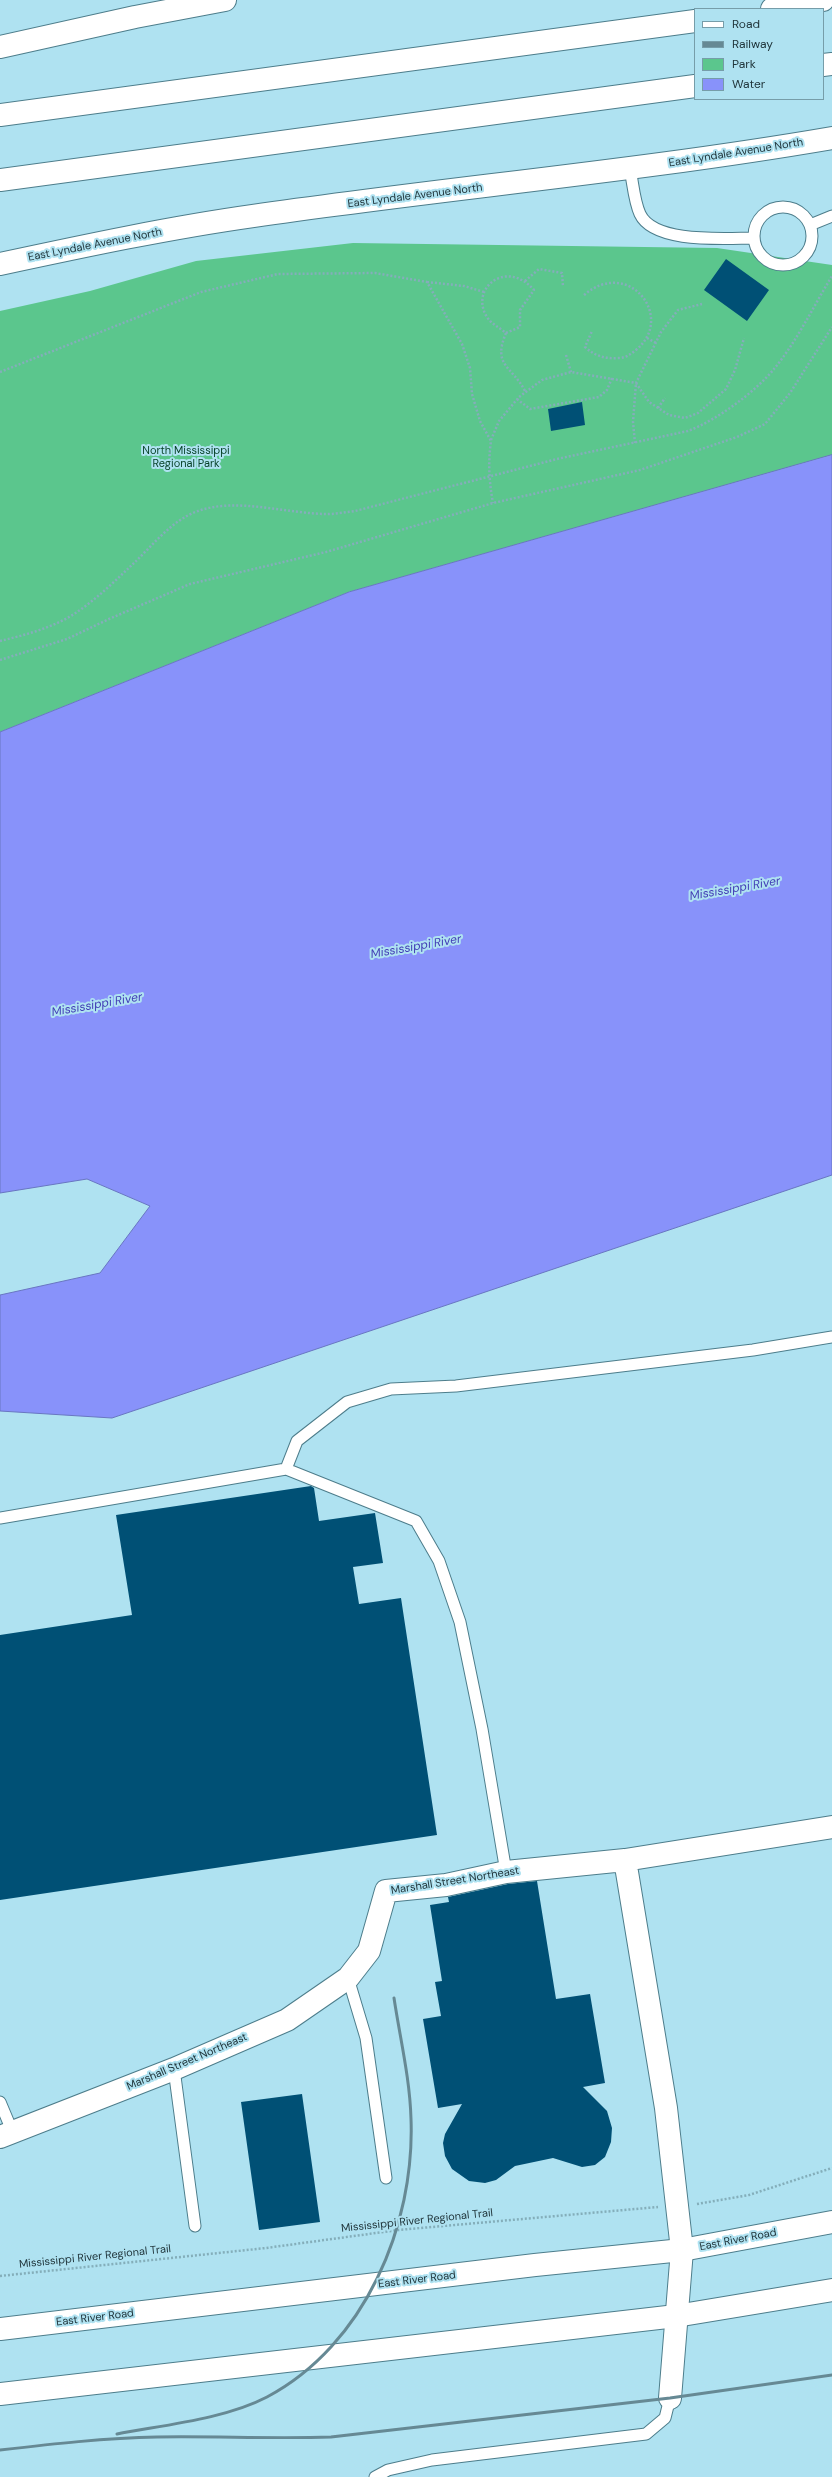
<!DOCTYPE html>
<style>
body{margin:0}
#map{position:relative;width:832px;height:2477px;overflow:hidden;background:#afe2f1;font-family:"DM Sans",sans-serif}
canvas{display:block}
.legend{position:absolute;left:694px;top:8px;width:130px;height:92px;box-sizing:border-box;background:#afe2f1;border:1px solid #769da9;margin:0;padding:5px 7px;list-style:none;font-size:12px;color:#21363c}
.legend li{display:flex;align-items:center;gap:8px;height:20px}
.legend b{width:20px;border:1px solid #769da9}
</style>
<div id="map">
<canvas width="832" height="2477"></canvas>
<ul class="legend">
<li><b style="height:5px;background:#fff"></b>Road</li>
<li><b style="height:5px;background:#668994"></b>Railway</li>
<li><b style="height:11px;background:#5bc68d"></b>Park</li>
<li><b style="height:11px;background:#8892fa"></b>Water</li>
</ul>
</div>
<script>
const context = document.querySelector('canvas').getContext('2d');
context.lineJoin = 'round';
function fill(path, color) {
  context.fillStyle = color;
  context.fill(path, 'evenodd');
}
function stroke(path, color, width, dash) {
  context.strokeStyle = color;
  context.lineWidth = width;
  context.lineCap = dash ? 'butt' : 'round';
  context.setLineDash(dash || []);
  context.stroke(path);
}
function write(font, color, halo, rows, align = 'center') {
  context.font = font + ' "DM Sans",sans-serif';
  context.lineWidth = 4;
  context.setLineDash([]);
  context.textBaseline = 'middle';
  context.strokeStyle = halo;
  context.fillStyle = color;
  for (const [text, x, y, turn = 0] of rows) {
    context.save();
    context.translate(x, y);
    context.rotate((+turn || 0) * Math.PI / 180);
    context.textAlign = isNaN(turn) ? turn : align;
    if (halo) context.strokeText(text, 0, 0);
    context.fillText(text, 0, 0);
    context.restore();
  }
}
fill(new Path2D(`
 M 353,243 L 717,248 L 832,265 L 832,455 L 349,592 L 0,732 L 0,311 L 90,291 L 196,261 Z`), '#5bc68d');
const water = new Path2D(`
 M 832,455 L 832,1175 L 112,1418 L 0,1411 L 0,1295 L 100,1273 L 150,1206 L 87,1179 L 0,1193 L 0,732 L 349,592 Z`);
fill(water, '#8892fa');
stroke(water, '#6976c1', 1);
fill(new Path2D(`
 M 726,259 L 769,290 L 747,321 L 704,290 Z
 M 582,402 L 585,425 L 551,431 L 548,409 Z
 M 311,1486 L 314,1488 L 319,1521 L 375,1513 L 383,1563 L 353,1567 L 359,1604 L 401,1598 L 437,1835 L 0,1900 L 0,1635 L 132,1615 L 116,1515 Z
 M 537,1881 L 556,1999 L 590,1994 L 605,2083 L 583,2087 L 607,2111 L 612,2128 L 611,2142 L 605,2157 L 595,2165 L 582,2167 L 553,2158 L 515,2166 L 496,2180 L 485,2183 L 469,2181 L 452,2169 L 445,2156 L 443,2143 L 445,2134 L 462,2104 L 438,2108 L 423,2019 L 441,2016 L 435,1982 L 442,1981 L 430,1905 L 449,1902 L 448,1897 L 508,1884 Z
 M 302,2094 L 320,2222 L 259,2230 L 241,2102 Z`), '#005075');
const service = new Path2D(`
 M 630,169 C 633,183 634,201 640,214 C 654,244 725,238 754,238
 M754 236a29 29 0 1 1 58 0a29 29 0 1 1-58 0Z
 M 810,225 L 832,216
 M 286,1469 L 297,1441 L 347,1402 L 391,1389 L 456,1386 L 753,1350 L 832,1337
 M 0,1518 L 286,1469 L 416,1521 L 439,1561 L 460,1622 L 482,1729 L 506,1872
 M 348,1978 L 366,2038 L 386,2178
 M 174,2069 L 195,2226
 M 0,2102 L 13,2133
 M 375,2477 L 388,2470 L 432,2460 L 646,2434 L 665,2418 L 670,2398`);
const minor = new Path2D(`
 M 625,1860 L 666,2108 L 682,2250 L 670,2398
 M 0,2137 L 174,2069 L 287,2020 L 348,1978 L 369,1951 L 386,1891 L 446,1885 L 506,1872 L 625,1860 L 832,1827`);
const tertiary = new Path2D(`
 M 0,264 C 84,246 168,228 253,216 C 446,188 640,171 832,138
 M 0,2329 L 535,2265 L 682,2250 L 832,2222
 M 0,2394 L 676,2316 L 832,2290`);
const motorway = new Path2D(`
 M 772,9 L 823,0
 M 0,47 L 135,17 L 225,0
 M 823,65 L 832,64
 M 0,115 L 695,21
 M 0,180 L 695,86`);
stroke(service, '#4d7d8b', 13);
stroke(minor, '#4d7d8b', 24);
stroke(tertiary, '#4d7d8b', 24);
stroke(motorway, '#4d7d8b', 24);
stroke(new Path2D(`
 M 525,281 L 539,269 L 562,273 L 563,287
 M 427,282 L 464,286 L 484,292
 M 584,295 C 629,257 675,317 637,349 C 631,354 626,358 618,358 C 605,359 595,356 585,347 L 592,331
 M 506,333 L 520,327 L 520,310 L 534,290 C 506,258 469,289 487,317 C 491,324 499,327 506,333 C 492,366 512,366 525,391
 M 647,338 L 656,343
 M 566,355 L 571,372
 M 0,372 L 201,292 L 278,274 L 375,273 L 427,282 L 462,344 L 470,368 L 472,394 L 480,421 L 491,441 C 488,463 489,481 493,503
 M 636,383 L 649,402 L 669,415 L 685,418 L 698,413 L 726,389 L 735,370 L 744,338
 M 517,399 L 530,409 L 599,397 L 607,390 L 612,378
 M 658,408 L 665,398
 M 491,440 L 499,421 L 519,397 L 542,380 L 571,372 L 636,383 L 661,332 L 678,310 L 702,304
 M 635,443 L 633,422 L 636,383
 M 0,641 C 25,635 52,628 74,614 C 96,600 116,580 134,563 C 153,545 172,520 198,511 C 237,497 287,514 328,514 C 337,514 346,512 355,511 L 557,459 L 688,431 C 717,420 754,393 774,369 C 797,341 813,307 832,276
 M 0,660 L 67,639 L 109,619 L 190,584 L 326,552 L 493,503 L 640,470 L 737,437 L 765,424 L 790,393 L 832,327
 M 697,2204 L 749,2195 L 832,2168
 M 0,2276 L 266,2248 L 398,2230 L 658,2207`), '#84aeba', 2.5, [2, 2]);
stroke(service, '#fff', 11);
stroke(minor, '#fff', 22);
stroke(tertiary, '#fff', 22);
stroke(motorway, '#fff', 22);
stroke(new Path2D(`
 M 117,2434 C 164,2425 225,2419 267,2397 C 365,2345 415,2225 411,2119 C 410,2079 400,2038 394,1998
 M 0,2450 C 52,2444 105,2438 157,2437 C 215,2436 273,2439 331,2437 L 670,2398 L 832,2375`), '#668994', 3);
write('11px', '#21363c', '#afe2f1', [
 ["East Lyndale Avenue North",736,153,-9],
 ["East Lyndale Avenue North",415,196,-7],
 ["East Lyndale Avenue North",95,245,-11],
 ["Marshall Street Northeast",455,1881,-9],
 ["Marshall Street Northeast",187,2062,-23],
 ["Mississippi River Regional Trail",417,2221,-6],
 ["East River Road",738,2240,-11],
 ["Mississippi River Regional Trail",95,2257,-6],
 ["East River Road",417,2280,-7],
 ["East River Road",95,2318,-7]
]);
write('11px', '#053f25', '#afe2f1', [
 ["North Mississippi",186,451],
 ["Regional Park",186,464]
]);
write('italic 12px', '#423db5', '#afe2f1', [
 ["Mississippi River",735,889,-10],
 ["Mississippi River",416,947,-10],
 ["Mississippi River",97,1005,-10]
]);
</script>
